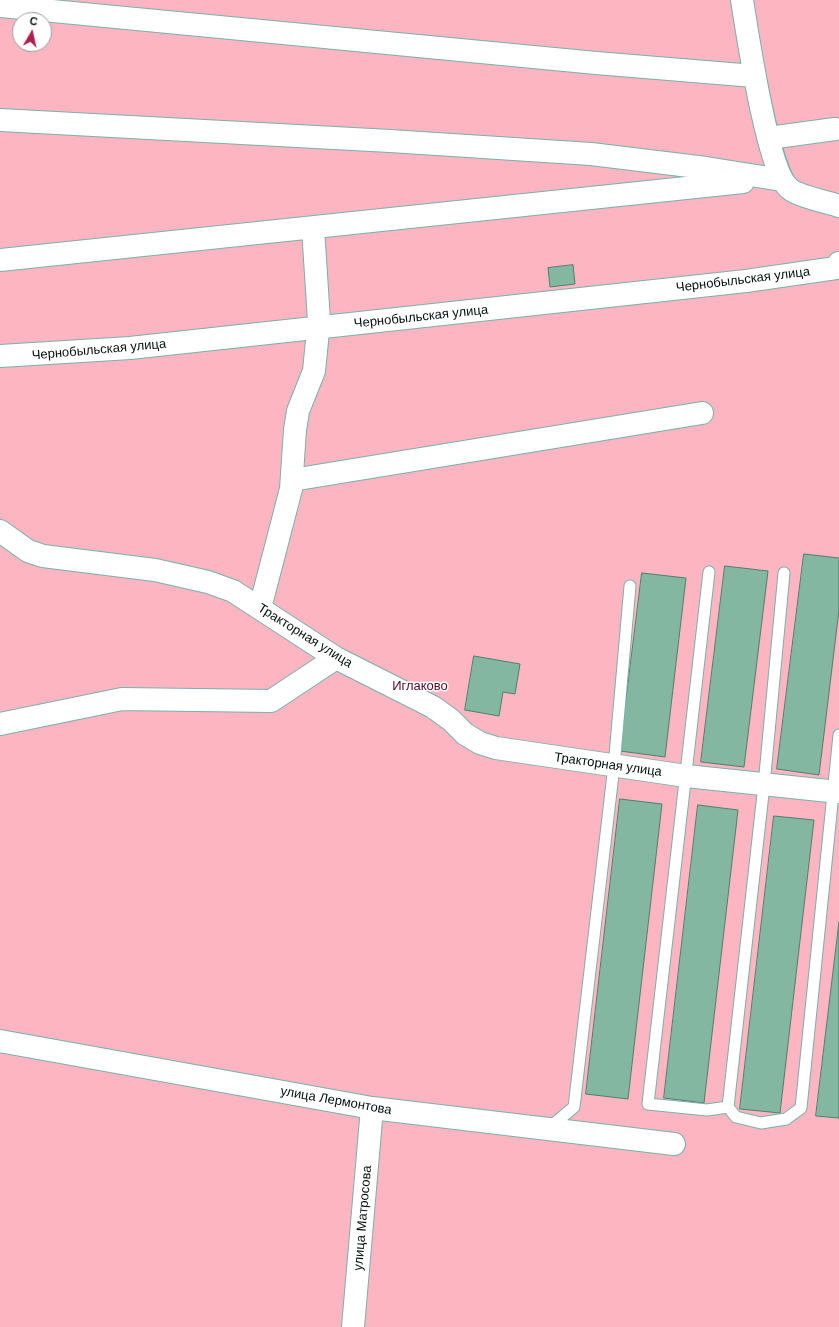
<!DOCTYPE html>
<meta charset="utf-8">
<style>
body{margin:0}
#map{position:relative;width:839px;height:1327px;overflow:hidden;background:#b7f4ed;font-family:Helvetica,sans-serif}
canvas{display:block}
.north{position:absolute;left:12px;top:12px;width:40px;height:40px;box-sizing:border-box;background:#fff;border:1px solid #999f9f;border-radius:50%;rotate:9deg;font-size:11px;font-weight:700;line-height:16px;text-align:center;color:#00100e}
.north::after{content:'';display:block;margin:auto;width:14px;height:18px;background:#b01f50;clip-path:polygon(50% 0,100% 100%,50% 72%,0 100%)}
</style>
<div id="map">
<canvas width="839" height="1327"></canvas>
<div class="north">С</div>
</div>
<script>
const context = document.querySelector('canvas').getContext('2d');
context.lineJoin = 'round';
function fill(path, color) {
  context.fillStyle = color;
  context.fill(path, 'evenodd');
}
function stroke(path, color, width, dash) {
  context.strokeStyle = color;
  context.lineWidth = width;
  context.lineCap = dash ? 'butt' : 'round';
  context.setLineDash(dash || []);
  context.stroke(path);
}
function write(font, color, halo, rows, align = 'center') {
  context.font = font + ' Helvetica,sans-serif';
  context.lineWidth = 3;
  context.setLineDash([]);
  context.textBaseline = 'middle';
  context.strokeStyle = halo;
  context.fillStyle = color;
  for (const [text, x, y, turn = 0] of rows) {
    context.save();
    context.translate(x, y);
    context.rotate((+turn || 0) * Math.PI / 180);
    context.textAlign = isNaN(turn) ? turn : align;
    if (halo) context.strokeText(text, 0, 0);
    context.fillText(text, 0, 0);
    context.restore();
  }
}
fill(new Path2D(`
 M 0,0 L 839,0 L 839,1327 L 0,1327 ZM 20,20 L 44,20 L 44,44 L 20,44 Z`), '#fcb5c1');
const building = new Path2D(`
 M 573,265 L 575,284 L 550,287 L 548,268 Z
 M 804,554 L 839,558 L 839,610 L 819,775 L 777,769 Z
 M 725,566 L 768,571 L 744,767 L 701,762 Z
 M 642,573 L 686,578 L 665,757 L 620,751 Z
 M 474,656 L 520,664 L 515,694 L 503,692 L 499,716 L 465,710 Z
 M 620,799 L 662,804 L 628,1099 L 586,1094 Z
 M 698,805 L 738,810 L 704,1103 L 664,1098 Z
 M 774,816 L 814,820 L 780,1113 L 740,1109 Z
 M 839,922 L 839,1118 L 816,1116 Z`);
fill(building, '#84b7a2');
stroke(building, '#4e806c', 1);
const lane = new Path2D(`
 M 709,572 L 648,1104 L 707,1110 L 728,1107 L 736,1117 L 761,1123 L 786,1119 L 801,1108 L 839,735
 M 728,1107 L 764,785 L 784,573
 M 549,1128 L 574,1107 L 614,766 L 630,586`);
const street = new Path2D(`
 M 742,0 C 747,31 768,174 790,189 C 798,196 827,202 839,206
 M 0,6 L 596,63 L 754,76
 M 0,120 L 390,141 L 591,154 L 706,168 L 782,180
 M 769,138 L 835,129
 M 0,260 L 743,182
 M 0,356 L 130,348 L 746,281 L 836,268 L 839,263
 M 292,480 L 702,413
 M 0,531 L 28,551 L 43,556 L 155,570 L 208,582 L 233,591 L 336,658 L 433,707 L 451,720 L 465,734 L 480,743 L 496,748 L 686,776 L 839,792
 M 260,608 L 291,489 L 295,430 L 298,411 L 314,371 L 319,321 L 313,228
 M 0,724 L 122,699 L 271,701 L 336,658
 M 0,1041 L 372,1108 L 674,1144
 M 353,1327 L 372,1108`);
stroke(lane, '#77b2ac', 13);
stroke(street, '#77b2ac', 24);
stroke(lane, '#fff', 11);
stroke(street, '#fff', 22);
write('13px', '#00100e', '#fff', [
 ["Чернобыльская улица",743,280,-7],
 ["Чернобыльская улица",421,317,-6],
 ["Чернобыльская улица",99,350,-5],
 ["Тракторная улица",305,636,32],
 ["Тракторная улица",608,765,8],
 ["улица Лермонтова",336,1101,10],
 ["улица Матросова",363,1218,-85]
]);
write('13px', '#580924', '#fff', [
 ["Иглаково",420,686]
]);
</script>
